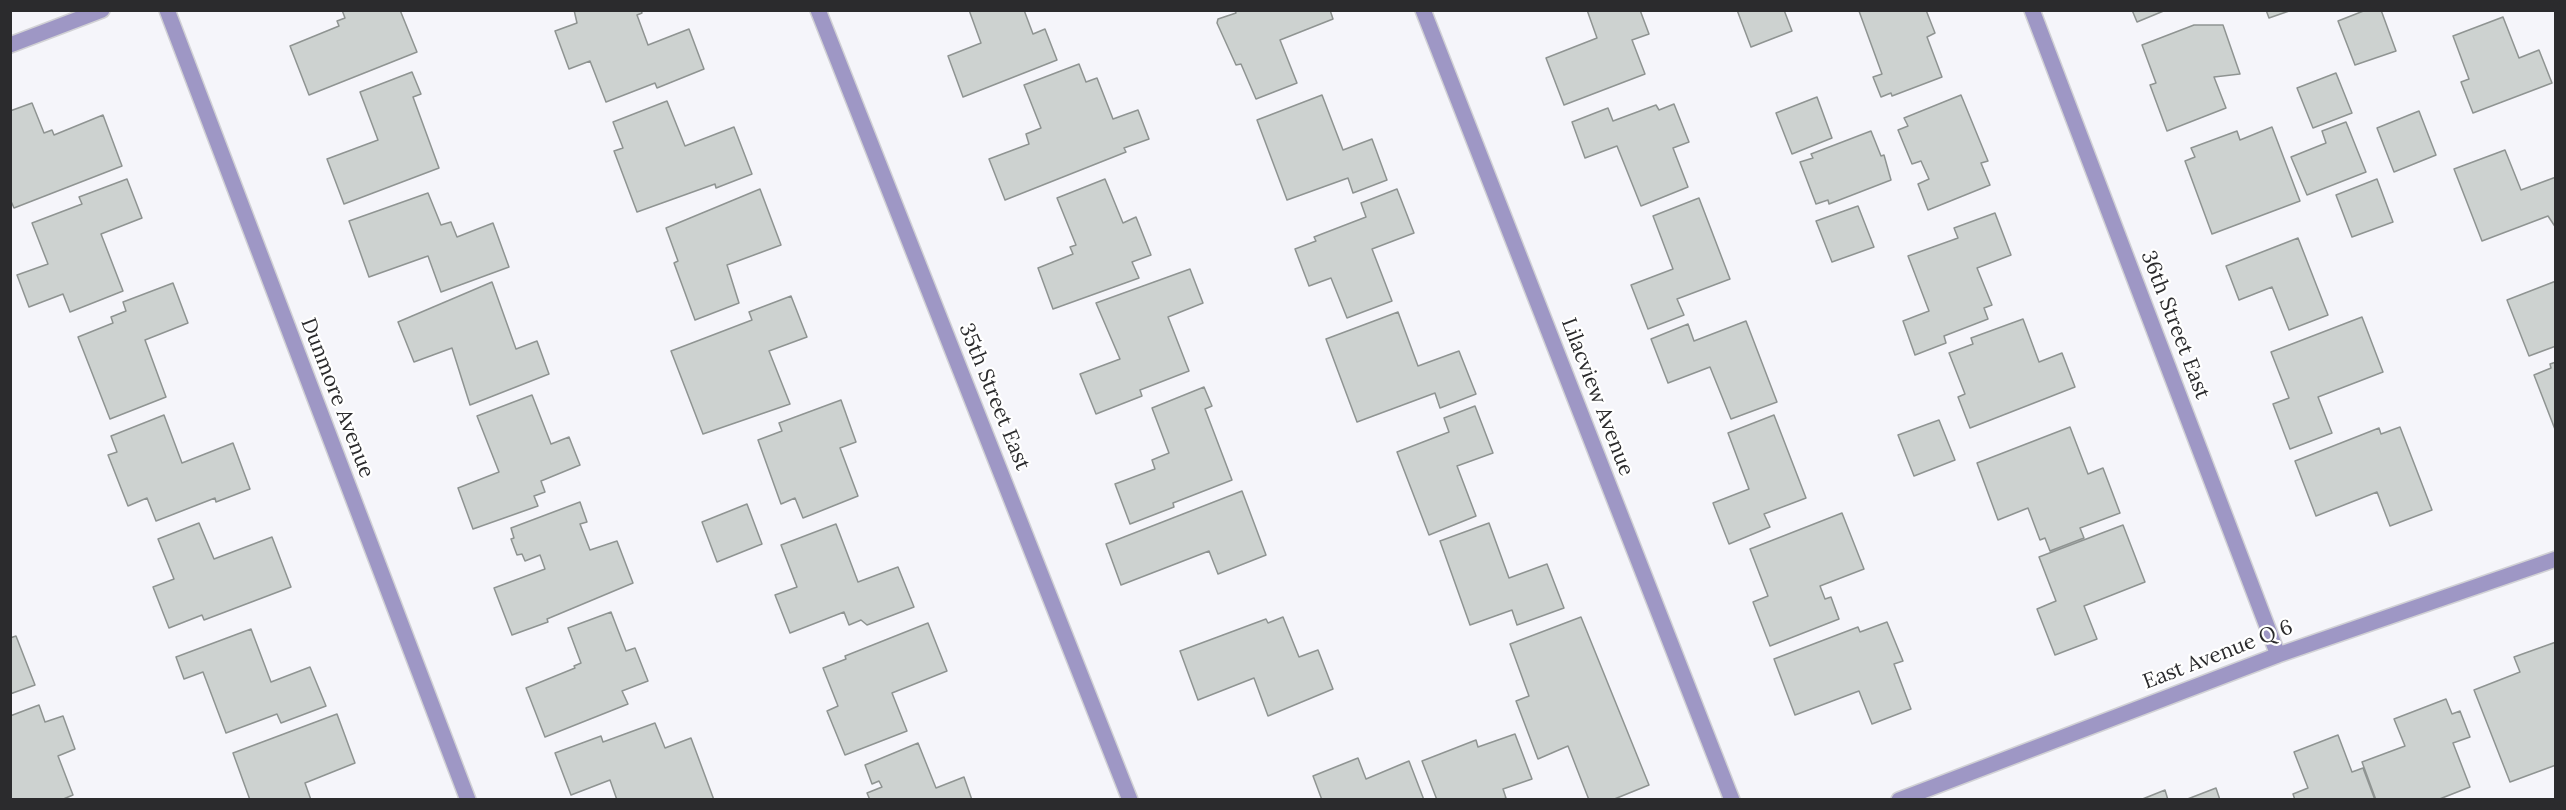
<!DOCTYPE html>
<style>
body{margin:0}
#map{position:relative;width:2566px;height:810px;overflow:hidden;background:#f5f5fa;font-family:Lora,serif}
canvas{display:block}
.frame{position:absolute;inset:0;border:12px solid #2b2b2d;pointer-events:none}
</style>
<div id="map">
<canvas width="2566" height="810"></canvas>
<div class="frame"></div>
</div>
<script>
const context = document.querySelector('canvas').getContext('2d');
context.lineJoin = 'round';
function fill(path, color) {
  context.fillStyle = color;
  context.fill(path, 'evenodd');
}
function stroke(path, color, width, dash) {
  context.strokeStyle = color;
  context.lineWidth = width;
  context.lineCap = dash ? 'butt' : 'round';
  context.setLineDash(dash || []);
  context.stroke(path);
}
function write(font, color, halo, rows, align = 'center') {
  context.font = font + ' Lora,serif';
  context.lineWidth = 4.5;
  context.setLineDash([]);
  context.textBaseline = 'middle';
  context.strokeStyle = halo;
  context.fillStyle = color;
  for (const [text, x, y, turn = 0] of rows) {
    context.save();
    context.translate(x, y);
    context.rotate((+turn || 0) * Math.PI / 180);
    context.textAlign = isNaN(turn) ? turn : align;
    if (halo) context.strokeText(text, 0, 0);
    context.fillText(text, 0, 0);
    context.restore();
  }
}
const building = new Path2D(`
 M 342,10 L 400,10 L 417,52 L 309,95 L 290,46 L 339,26 L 337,21 L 345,18 Z
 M 641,10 L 642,13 L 637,15 L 648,45 L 689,29 L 704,69 L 657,88 L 655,83 L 606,102 L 590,61 L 569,69 L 555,31 L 577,23 L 574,10 Z
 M 969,10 L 1024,10 L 1033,34 L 1045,29 L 1057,60 L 963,97 L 948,56 L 981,43 Z
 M 1235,10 L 1330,10 L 1333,19 L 1280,40 L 1297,83 L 1256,99 L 1241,64 L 1236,65 L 1217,23 L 1218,19 L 1236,13 Z
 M 1587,10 L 1640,10 L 1649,34 L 1632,40 L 1645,74 L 1564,105 L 1546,58 L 1597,38 Z
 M 1737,10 L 1784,10 L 1792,31 L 1751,47 Z
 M 1926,10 L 1935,33 L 1927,37 L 1942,77 L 1892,96 L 1891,93 L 1881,97 L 1873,77 L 1882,74 L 1859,11 Z
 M 2132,10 L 2166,10 L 2137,22 Z
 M 2266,10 L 2292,10 L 2269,18 Z
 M 2366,10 L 2381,10 L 2396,51 L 2355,65 L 2338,21 Z
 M 2503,17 L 2519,58 L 2539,50 L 2552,83 L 2473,113 L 2461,82 L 2469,79 L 2453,36 Z
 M 2194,25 L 2223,25 L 2240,74 L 2214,77 L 2226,108 L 2167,131 L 2150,85 L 2156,83 L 2142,45 Z
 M 1079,64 L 1086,82 L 1097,78 L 1113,119 L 1138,110 L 1149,139 L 1124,148 L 1126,152 L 1005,200 L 989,159 L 1029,144 L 1026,134 L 1041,128 L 1024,85 Z
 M 412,72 L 421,94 L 413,97 L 439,168 L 344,204 L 327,159 L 378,140 L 360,92 Z
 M 2336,73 L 2352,113 L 2313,128 L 2297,88 Z
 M 1322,95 L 1343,150 L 1372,139 L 1387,180 L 1353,193 L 1348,178 L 1287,200 L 1257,120 Z
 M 1961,95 L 1988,161 L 1981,163 L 1990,185 L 1928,210 L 1918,184 L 1929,179 L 1921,161 L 1912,164 L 1898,130 L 1908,126 L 1904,118 Z
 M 1817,97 L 1832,138 L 1792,154 L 1776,113 Z
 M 667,101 L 685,146 L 734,127 L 752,174 L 716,188 L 715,184 L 637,212 L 614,151 L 623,148 L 613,122 Z
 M 32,103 L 44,133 L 52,130 L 54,135 L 103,115 L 122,166 L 14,208 L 10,199 L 10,111 Z
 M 1674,104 L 1689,142 L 1673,148 L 1688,187 L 1641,206 L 1617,146 L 1585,158 L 1572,122 L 1608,108 L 1613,121 L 1656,105 L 1659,110 Z
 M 2419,111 L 2436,155 L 2394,172 L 2377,128 Z
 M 2346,122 L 2366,172 L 2307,195 L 2291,157 L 2326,143 L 2322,131 Z
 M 2272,127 L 2300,201 L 2212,234 L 2185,161 L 2195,157 L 2191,148 L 2237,131 L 2240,140 Z
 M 1871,131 L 1881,156 L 1884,155 L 1891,180 L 1829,204 L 1828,200 L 1816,204 L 1800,162 L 1813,158 L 1811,154 Z
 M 2505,150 L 2521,190 L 2556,177 L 2556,228 L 2548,216 L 2482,241 L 2454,169 Z
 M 127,179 L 142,218 L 101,234 L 123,291 L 70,312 L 63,294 L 29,307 L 17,275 L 48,264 L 32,223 L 82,204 L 79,197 Z
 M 1105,179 L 1123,223 L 1136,217 L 1151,255 L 1132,262 L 1139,278 L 1053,309 L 1038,268 L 1073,254 L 1070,247 L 1076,245 L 1057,198 Z
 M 2377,179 L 2393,222 L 2352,237 L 2336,195 Z
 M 760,189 L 781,245 L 727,265 L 739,303 L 695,320 L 674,263 L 678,261 L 666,228 Z
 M 1397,189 L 1414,233 L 1372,249 L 1392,301 L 1347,318 L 1331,278 L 1309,286 L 1295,249 L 1316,241 L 1314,237 L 1366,217 L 1361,203 Z
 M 428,193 L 441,225 L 451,222 L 457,237 L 493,223 L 509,267 L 441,292 L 428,256 L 369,277 L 349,221 Z
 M 1699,198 L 1730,279 L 1677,299 L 1684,315 L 1648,329 L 1631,285 L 1673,269 L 1653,216 Z
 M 1858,206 L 1874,247 L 1832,262 L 1816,221 Z
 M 1995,213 L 2011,255 L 1977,268 L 1992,305 L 1984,308 L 1988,319 L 1944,336 L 1946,343 L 1915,355 L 1903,321 L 1929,311 L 1908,256 L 1958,238 L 1954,228 Z
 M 2298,238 L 2328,315 L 2289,330 L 2272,287 L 2239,300 L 2226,266 Z
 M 1190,269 L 1203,303 L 1168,317 L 1189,371 L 1140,390 L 1142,396 L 1096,414 L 1080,374 L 1120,359 L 1096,303 Z
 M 2556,281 L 2556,346 L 2529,356 L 2507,300 Z
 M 492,282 L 516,349 L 537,341 L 549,374 L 470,405 L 452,348 L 414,362 L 398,322 Z
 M 173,283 L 188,323 L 145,340 L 166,397 L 110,419 L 78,337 L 113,323 L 111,317 L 126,311 L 123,302 Z
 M 791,296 L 807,337 L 769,351 L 790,404 L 703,434 L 671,351 L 752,320 L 749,312 Z
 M 1398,312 L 1418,366 L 1459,351 L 1476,394 L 1440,408 L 1435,393 L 1357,422 L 1326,339 Z
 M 2362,317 L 2383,372 L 2318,397 L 2332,433 L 2290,449 L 2273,404 L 2289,398 L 2271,352 Z
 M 2023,319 L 2039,362 L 2062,353 L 2075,387 L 1970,428 L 1958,397 L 1965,394 L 1949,353 L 1973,344 L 1971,338 Z
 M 1746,321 L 1777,402 L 1731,419 L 1710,367 L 1668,383 L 1651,339 L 1688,324 L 1694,341 Z
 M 2556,362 L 2556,432 L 2534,375 L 2551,368 L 2550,364 Z
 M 1204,387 L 1212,406 L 1205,409 L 1232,480 L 1173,503 L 1174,507 L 1130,524 L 1115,484 L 1155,469 L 1152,460 L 1169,453 L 1152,408 Z
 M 532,395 L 551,444 L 569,437 L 580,465 L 541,481 L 545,492 L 534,496 L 538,506 L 473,529 L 458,488 L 499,472 L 477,416 Z
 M 841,400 L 856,442 L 840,448 L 858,496 L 803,518 L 795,498 L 781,504 L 758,440 L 782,431 L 779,423 Z
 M 1475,406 L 1493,453 L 1457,466 L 1476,516 L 1429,535 L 1397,452 L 1449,432 L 1444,418 Z
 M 164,415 L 182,463 L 233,443 L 250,489 L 216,502 L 215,498 L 156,521 L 147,498 L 128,506 L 108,455 L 117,452 L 111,436 Z
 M 1774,415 L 1806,498 L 1764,514 L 1770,527 L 1729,544 L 1713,503 L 1749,489 L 1728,433 Z
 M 1939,420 L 1955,460 L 1914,476 L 1898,435 Z
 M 2070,427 L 2088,474 L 2103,468 L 2120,513 L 2080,528 L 2084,538 L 2050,551 L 2045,538 L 2040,540 L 2028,508 L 1998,520 L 1977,463 Z
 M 2400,427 L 2432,510 L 2390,526 L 2377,492 L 2316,516 L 2295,461 L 2379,428 L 2381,434 Z
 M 1242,491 L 1266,555 L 1218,574 L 1209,551 L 1121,585 L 1106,544 Z
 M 580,502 L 587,522 L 580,524 L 590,550 L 617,541 L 633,583 L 547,619 L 548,622 L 512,635 L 494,588 L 545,569 L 540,555 L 525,561 L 522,554 L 517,555 L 511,539 L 514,538 L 511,528 Z
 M 747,504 L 762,544 L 717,562 L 702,522 Z
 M 1842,513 L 1864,569 L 1820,586 L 1825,599 L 1831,597 L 1839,619 L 1770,646 L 1753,602 L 1768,596 L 1750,549 Z
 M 199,523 L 214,559 L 272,537 L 291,587 L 204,620 L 202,615 L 169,628 L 153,587 L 174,579 L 158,539 Z
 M 1489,523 L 1509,578 L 1547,564 L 1564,608 L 1517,625 L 1512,610 L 1470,625 L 1440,541 Z
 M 836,524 L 858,582 L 898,567 L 914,607 L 867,625 L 861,620 L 849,625 L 844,612 L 790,633 L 775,595 L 797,587 L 781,545 Z
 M 2123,525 L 2145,582 L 2084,606 L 2097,639 L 2055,655 L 2037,609 L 2056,601 L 2039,557 Z
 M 611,612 L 626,651 L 635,648 L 648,681 L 622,691 L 628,704 L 545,737 L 526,688 L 575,668 L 574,666 L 581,663 L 568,628 Z
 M 1283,617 L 1299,657 L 1318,650 L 1333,689 L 1268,716 L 1254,678 L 1198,700 L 1180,651 L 1266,619 L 1268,623 Z
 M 1581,617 L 1649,785 L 1612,800 L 1589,800 L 1568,746 L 1538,759 L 1516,701 L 1529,696 L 1510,644 Z
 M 1887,622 L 1903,661 L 1894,664 L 1911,709 L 1872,724 L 1859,691 L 1795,715 L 1774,659 L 1858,627 L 1860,632 Z
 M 928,623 L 947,671 L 892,693 L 907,731 L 845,755 L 827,711 L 838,706 L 823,668 L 846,659 L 845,656 Z
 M 251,629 L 271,682 L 310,667 L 326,706 L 281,723 L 277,714 L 226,733 L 203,672 L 184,679 L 176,657 Z
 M 16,636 L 35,685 L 10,694 L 10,638 Z
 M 2556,642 L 2556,765 L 2510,782 L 2474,690 L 2520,672 L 2514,657 Z
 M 2446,699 L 2452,714 L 2460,711 L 2470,737 L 2453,743 L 2470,787 L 2437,800 L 2376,800 L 2362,762 L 2405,746 L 2394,719 Z
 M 39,705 L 45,722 L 63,716 L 75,749 L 58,756 L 73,795 L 61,800 L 10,800 L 10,716 Z
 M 337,714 L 355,763 L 305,783 L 311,800 L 250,800 L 233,753 Z
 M 655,723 L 665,748 L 691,738 L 714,800 L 617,800 L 610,780 L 571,795 L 555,753 L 601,736 L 603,742 Z
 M 1515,734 L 1532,779 L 1503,789 L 1506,798 L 1501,800 L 1437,800 L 1422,761 L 1476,740 L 1478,747 Z
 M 2338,735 L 2352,772 L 2363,768 L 2375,800 L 2295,800 L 2293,794 L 2308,788 L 2294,752 Z
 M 918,743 L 936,788 L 964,777 L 972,800 L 870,800 L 867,793 L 882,787 L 879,781 L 872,784 L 865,765 Z
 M 1358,758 L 1366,779 L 1409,761 L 1424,800 L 1322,800 L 1313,776 Z
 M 2216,788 L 2220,800 L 2185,800 Z
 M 2165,790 L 2168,800 L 2140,800 Z`);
fill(building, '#cdd2d0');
stroke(building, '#8f9492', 1.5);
const minor = new Path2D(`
 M 167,10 L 468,800
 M 1423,10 L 1732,800
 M 2032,10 L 2278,655
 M 10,45 L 102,10
 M 1899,800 L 2278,655 L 2556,559`);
const tertiary = new Path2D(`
 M 818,10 L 1130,800`);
stroke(minor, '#d1d1d5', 18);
stroke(tertiary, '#d1d1d5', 18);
stroke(minor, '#9e97c5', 15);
stroke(tertiary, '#9e97c5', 15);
write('21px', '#2b2b2d', '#fff', [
 ["36th Street East",2175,325,69],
 ["35th Street East",994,397,68],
 ["Lilacview Avenue",1597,397,69],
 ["Dunmore Avenue",337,398,69],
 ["East Avenue Q 6",2218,655,-21]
]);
</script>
